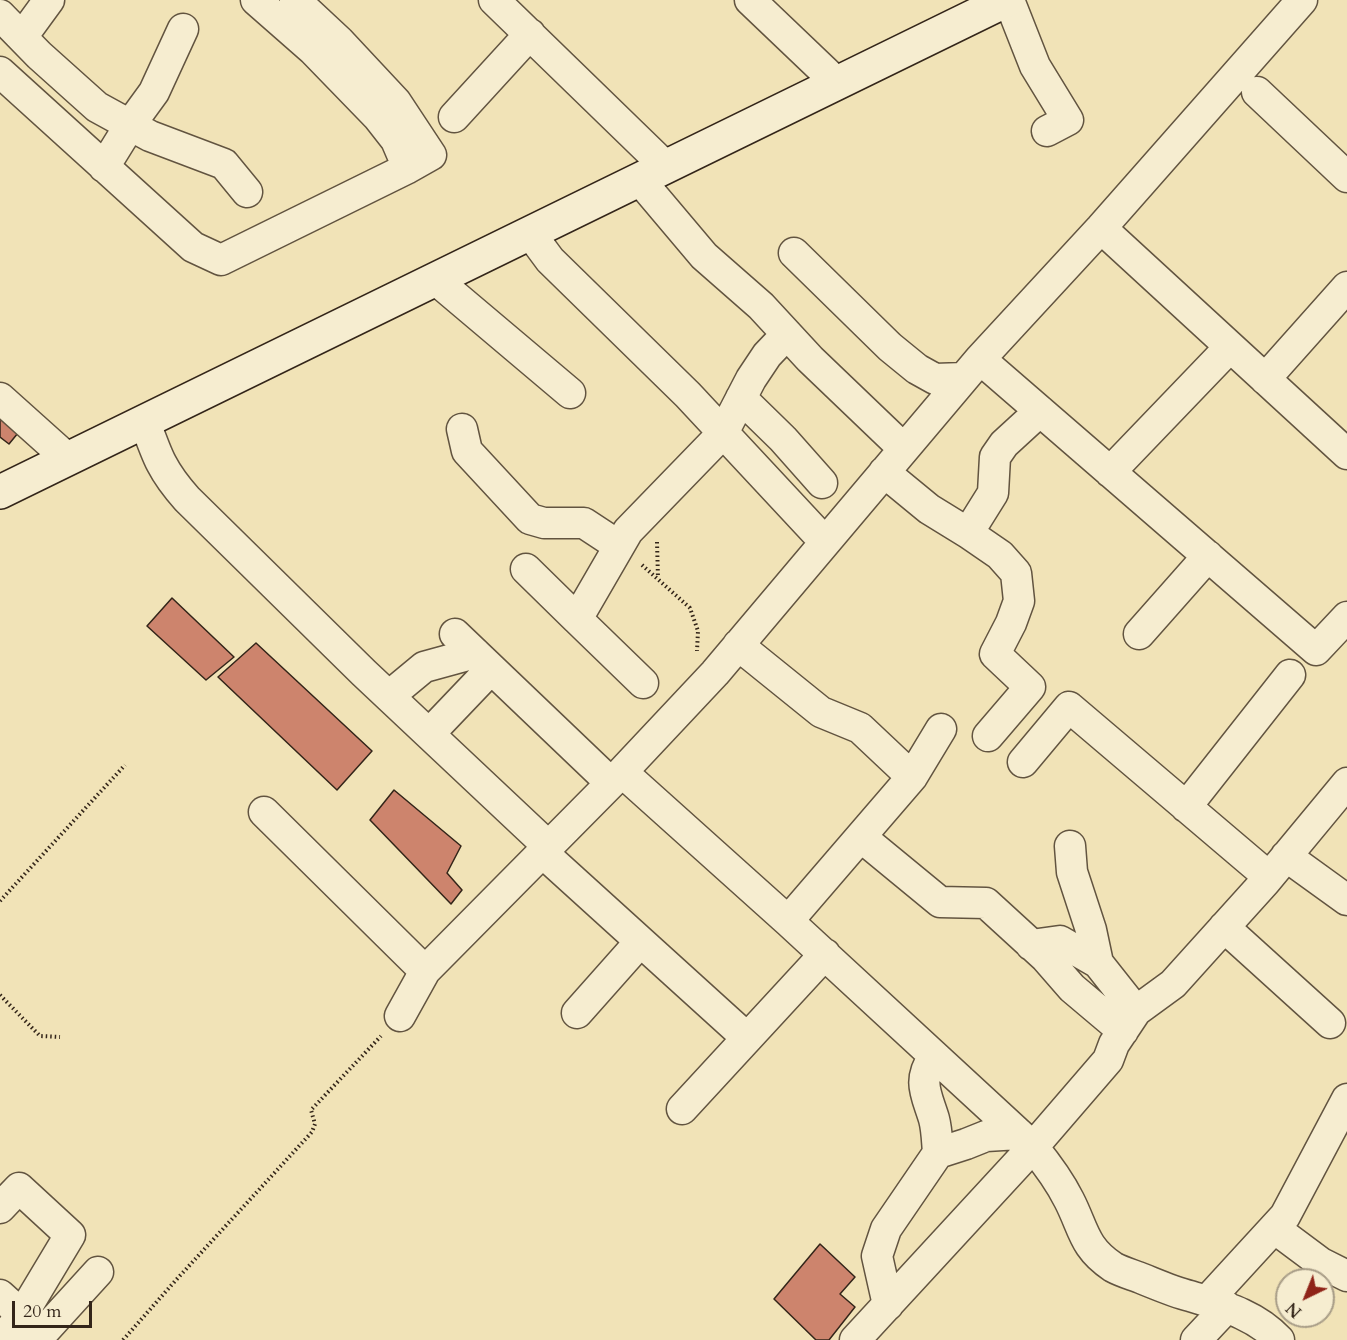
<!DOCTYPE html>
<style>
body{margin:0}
#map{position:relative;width:1347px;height:1340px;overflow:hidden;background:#f1e3b7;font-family:Cardo,serif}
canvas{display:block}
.north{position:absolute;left:1275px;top:1268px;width:60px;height:60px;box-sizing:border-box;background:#f6edd0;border:2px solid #a89d87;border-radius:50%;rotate:223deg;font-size:16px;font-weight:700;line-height:24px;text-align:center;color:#332519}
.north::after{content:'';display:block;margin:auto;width:21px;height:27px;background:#8f2418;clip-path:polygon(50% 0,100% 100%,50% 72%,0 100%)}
.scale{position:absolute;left:12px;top:1301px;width:80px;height:27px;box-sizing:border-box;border:3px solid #332519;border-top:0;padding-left:8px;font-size:18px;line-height:21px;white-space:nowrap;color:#332519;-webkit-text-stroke:4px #f6edd0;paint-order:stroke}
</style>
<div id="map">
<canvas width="1347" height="1340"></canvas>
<div class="north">N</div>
<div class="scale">20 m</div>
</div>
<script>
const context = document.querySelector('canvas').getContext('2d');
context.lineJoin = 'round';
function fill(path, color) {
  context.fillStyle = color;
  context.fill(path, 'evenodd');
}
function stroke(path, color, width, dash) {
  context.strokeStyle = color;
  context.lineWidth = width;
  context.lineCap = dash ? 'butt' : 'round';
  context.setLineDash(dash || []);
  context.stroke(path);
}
const building = new Path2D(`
 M 0,417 L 18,433 L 9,444 L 0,437 Z
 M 172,598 L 234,657 L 206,680 L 147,626 Z
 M 256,643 L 372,751 L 337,790 L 218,677 Z
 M 394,790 L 461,846 L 447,873 L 462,890 L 451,904 L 370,820 Z
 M 820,1244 L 855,1277 L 840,1294 L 855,1307 L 829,1340 L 816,1340 L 774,1299 Z`);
fill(building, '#cd846d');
stroke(building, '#332519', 1.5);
const street = new Path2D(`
 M 256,0 L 313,50 L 378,117 L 396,140 L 408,168 L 431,155 L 396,102 L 339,41 L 295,0
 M 494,0 L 665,166
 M 750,0 L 837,83
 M 1009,0 L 1035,66 L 1068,120 L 1047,131
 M 0,15 L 39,55 L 97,107 L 150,136 L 224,164 L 247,192
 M 22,37 L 49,0
 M 0,72 L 193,247 L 221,260 L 408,168
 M 1257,92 L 1347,177
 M 454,117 L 530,34
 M 104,167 L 130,125 L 154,92 L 183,29
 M 639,179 L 704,256 L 761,306 L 810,359 L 904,449
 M 1101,228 L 1347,454
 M 530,233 L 550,260 L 688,395 L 825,542
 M 794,253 L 890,347 L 917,369 L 935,379 L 964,378
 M 435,279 L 570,393
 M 980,359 L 1316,650 L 1347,617
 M 1265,379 L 1347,287
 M 0,398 L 68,459
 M 741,398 L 783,439 L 822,483
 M 145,422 C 157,456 162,471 187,499 L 364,673 L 549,847
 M 462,429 L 467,451 L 530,519 L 544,523 L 584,523 L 619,546
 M 884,472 L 929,509 L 968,533 L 1000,555 L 1016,573 L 1019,601 L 1011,623 L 995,654 L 1030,687 L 988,736
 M 1110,472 L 1230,347
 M 968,533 L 993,493 L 995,457 L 1004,444 L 1040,411
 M 526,569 L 577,619
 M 455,634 L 611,783
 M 1139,634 L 1208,556
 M 738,645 L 821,712 L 860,728 L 912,777 L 941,729
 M 643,683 L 577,619 L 628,531 L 723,433 L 751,379 L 767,355 L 787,334
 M 389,696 L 424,667 L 475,653
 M 429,734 L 491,669
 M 1023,762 L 1069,707 L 1269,877
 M 622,772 L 788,921 L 1033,1147 L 855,1340
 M 1186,807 L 1290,675
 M 264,812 L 425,971
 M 861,837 L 940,902 L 986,903 L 1045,957 L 1072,988 L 1123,1031
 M 1070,846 L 1072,872 L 1091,930 L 1098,963 L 1136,1011
 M 543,853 L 747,1038
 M 1286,856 L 1347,900
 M 788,921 L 912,777
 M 1224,927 L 1330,1023
 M 1031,945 L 1060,941 L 1098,963
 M 577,1013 L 640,942
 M 400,1016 L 425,971 L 622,772 L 715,673 L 980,359 L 1101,228 L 1302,0
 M 682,1109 L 825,954
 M 938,1153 L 966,1144 L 986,1136 L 1019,1134
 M 0,1208 L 19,1188 L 70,1235 L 25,1310 L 7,1334 L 0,1339
 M 1274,1228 L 1321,1263 L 1347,1276
 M 0,1295 L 21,1314
 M 1207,1301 L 1285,1216 L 1347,1099
 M 888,1305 L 877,1256 L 886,1229 L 938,1153 C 937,1142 937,1130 934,1119 C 926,1093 917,1081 934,1056
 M 36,1340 L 98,1272
 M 1196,1340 L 1227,1307
 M 1279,1340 C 1255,1314 1222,1306 1190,1296 C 1174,1292 1158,1285 1143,1279 C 1133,1275 1122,1272 1113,1267 C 1083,1247 1084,1229 1069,1200 C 1059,1180 1047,1164 1033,1147 L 1108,1060 L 1114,1044 L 1136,1011 L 1173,984 L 1265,882 L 1347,783`);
const secondary = new Path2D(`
 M 0,492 L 1007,0`);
stroke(street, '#625440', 33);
stroke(secondary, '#332519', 36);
stroke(new Path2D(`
 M 657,542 L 658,578
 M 642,565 L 690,608 L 698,631 L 697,651
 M 0,901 L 125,765
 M 0,995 L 40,1036 L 60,1037
 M 123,1340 L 176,1280 L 312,1132 L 315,1124 L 311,1110 L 381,1036`), '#332519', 4, [1.5, 3]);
stroke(street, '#f6edd0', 30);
stroke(secondary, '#f6edd0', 33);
</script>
